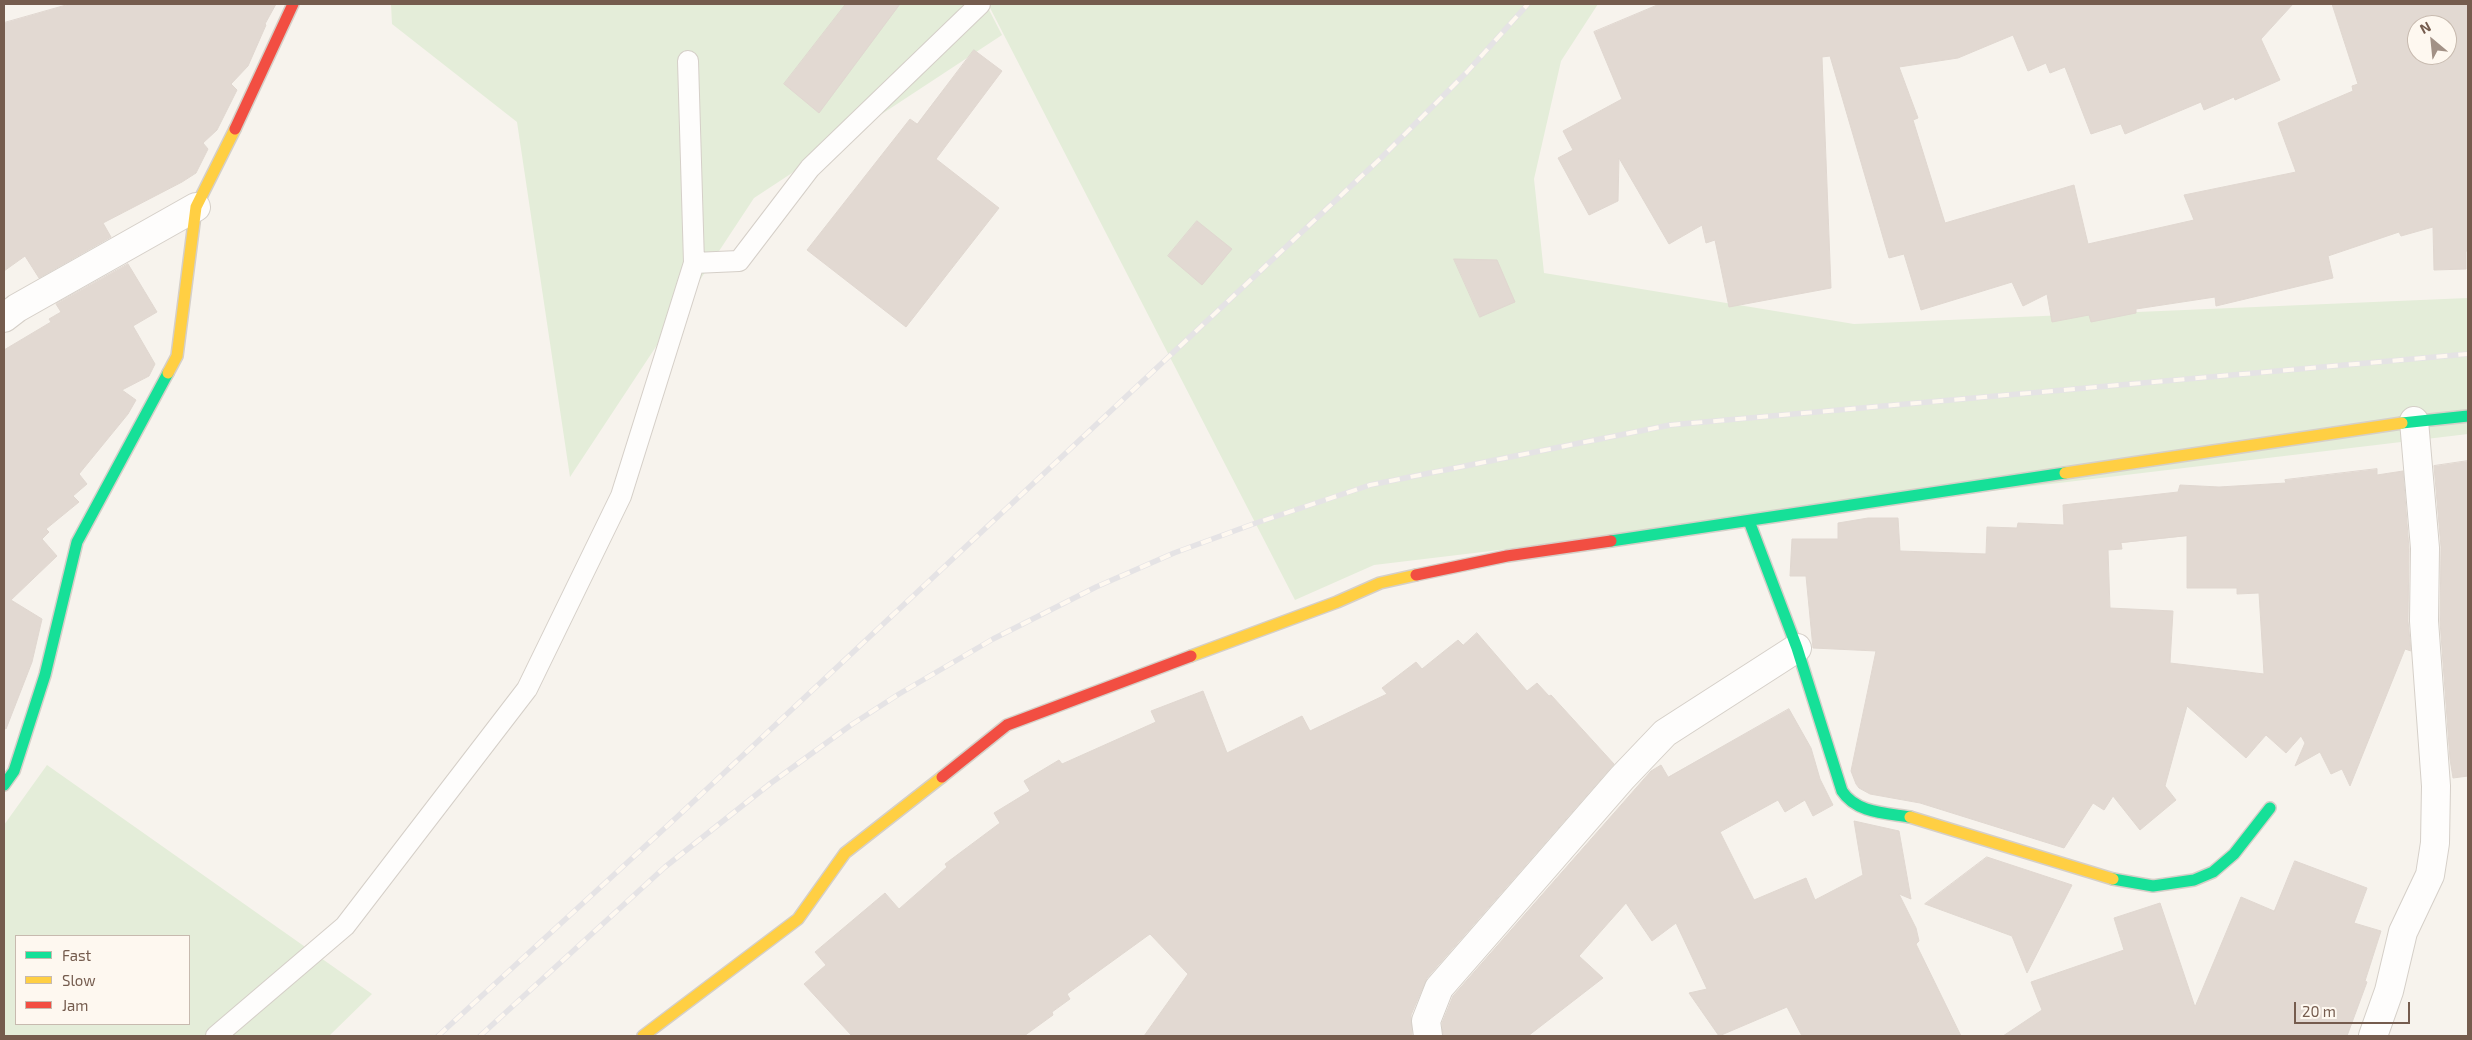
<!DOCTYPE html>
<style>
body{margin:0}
#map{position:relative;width:2472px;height:1040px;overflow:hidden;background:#f7f3ed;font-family:"Exo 2",sans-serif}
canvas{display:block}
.frame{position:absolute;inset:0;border:5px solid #755c4e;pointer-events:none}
.legend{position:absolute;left:15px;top:935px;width:175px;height:90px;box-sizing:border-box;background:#fef8f0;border:1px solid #c7baaf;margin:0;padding:6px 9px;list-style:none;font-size:15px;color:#755c4e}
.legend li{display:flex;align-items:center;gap:10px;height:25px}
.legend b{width:25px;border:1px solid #c7baaf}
.north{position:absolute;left:2407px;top:15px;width:50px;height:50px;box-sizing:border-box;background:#fef8f0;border:1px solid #c7baaf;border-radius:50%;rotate:332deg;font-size:14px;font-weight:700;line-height:20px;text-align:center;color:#755c4e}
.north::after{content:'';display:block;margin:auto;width:18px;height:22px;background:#a29186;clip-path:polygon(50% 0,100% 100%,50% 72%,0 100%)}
.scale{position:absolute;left:2294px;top:1002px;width:116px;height:22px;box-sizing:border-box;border:2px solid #755c4e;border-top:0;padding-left:6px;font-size:15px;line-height:18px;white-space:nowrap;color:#755c4e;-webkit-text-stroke:4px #fef8f0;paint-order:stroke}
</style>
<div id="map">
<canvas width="2472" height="1040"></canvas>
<div class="frame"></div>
<ul class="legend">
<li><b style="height:6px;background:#16e098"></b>Fast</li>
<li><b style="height:6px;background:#ffcf43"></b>Slow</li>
<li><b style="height:6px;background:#f24e42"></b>Jam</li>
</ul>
<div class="north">N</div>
<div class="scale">20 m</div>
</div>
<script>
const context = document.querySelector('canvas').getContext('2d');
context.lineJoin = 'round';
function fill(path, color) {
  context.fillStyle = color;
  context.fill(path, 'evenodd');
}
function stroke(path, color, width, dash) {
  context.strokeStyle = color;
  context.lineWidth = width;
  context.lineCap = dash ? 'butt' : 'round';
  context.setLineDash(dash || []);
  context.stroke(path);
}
fill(new Path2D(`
 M 391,4 L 986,4 L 1002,35 L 754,198 L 570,477 L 517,122 L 392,24 Z
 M 988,4 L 1598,4 L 1561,61 L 1534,179 L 1544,273 L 1854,324 L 2468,298 L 2468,434 L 1374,565 L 1295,600 Z
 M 47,765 L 372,994 L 329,1036 L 4,1036 L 4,825 ZM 16,936 L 189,936 L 189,1024 L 16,1024 Z`), '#e4edd9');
const building = new Path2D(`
 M 70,4 L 276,4 L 265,24 L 266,25 L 248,66 L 231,84 L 237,90 L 217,130 L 203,143 L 208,149 L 196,173 L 182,182 L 103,223 L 111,237 L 39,278 L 25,256 L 4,271 L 4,23 Z
 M 846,4 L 900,4 L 819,113 L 784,84 Z
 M 1660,4 L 2293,4 L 2261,39 L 2280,80 L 2235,100 L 2234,97 L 2204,110 L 2201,102 L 2125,134 L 2121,124 L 2091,134 L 2065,67 L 2050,73 L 2046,63 L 2028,71 L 2013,35 L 1958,58 L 1899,67 L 1918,118 L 1913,120 L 1945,223 L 2074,185 L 2088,244 L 2194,220 L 2184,195 L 2296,172 L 2278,123 L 2353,91 L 2352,86 L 2358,84 L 2332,4 L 2468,4 L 2468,251 L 2466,251 L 2466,269 L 2434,270 L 2433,227 L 2401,236 L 2399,232 L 2328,256 L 2333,278 L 2216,306 L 2215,297 L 2136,309 L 2136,313 L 2091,322 L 2089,315 L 2052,322 L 2047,294 L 2023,306 L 2012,282 L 1921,310 L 1904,254 L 1889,258 L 1830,56 L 1822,57 L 1831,288 L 1729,307 L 1715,240 L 1706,243 L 1702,225 L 1669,244 L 1619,158 L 1618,201 L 1589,215 L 1558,158 L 1573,150 L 1563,131 L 1622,99 L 1594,32 ZM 2417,25 L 2447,25 L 2447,55 L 2417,55 Z
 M 974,50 L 1002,71 L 936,159 L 999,208 L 906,327 L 807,250 L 910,119 L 917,124 Z
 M 1197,221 L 1232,249 L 1202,285 L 1168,256 Z
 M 1454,259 L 1497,260 L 1515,302 L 1480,317 Z
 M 128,264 L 157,312 L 133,326 L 155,364 L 149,376 L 122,390 L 136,400 L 128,414 L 79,474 L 87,484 L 73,496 L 79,502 L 46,529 L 49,532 L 42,539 L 57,556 L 11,600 L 42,619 L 32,662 L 6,729 L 4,728 L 4,350 L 51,322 L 49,319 L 61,312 L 56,304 Z
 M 2468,461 L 2468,776 L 2453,778 L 2450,759 L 2440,621 L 2441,547 L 2434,466 Z
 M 2377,469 L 2377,475 L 2403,471 L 2409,549 L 2408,621 L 2411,651 L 2405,649 L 2350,786 L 2342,769 L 2331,774 L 2320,752 L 2295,766 L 2305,743 L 2301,736 L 2286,753 L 2266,735 L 2246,758 L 2187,706 L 2165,786 L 2176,800 L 2140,830 L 2113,796 L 2104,810 L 2093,803 L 2064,848 L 1920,803 L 1870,794 L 1859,788 L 1856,784 L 1851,771 L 1876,651 L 1813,648 L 1806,576 L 1790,576 L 1792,539 L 1838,539 L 1838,523 L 1868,518 L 1898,518 L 1900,551 L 1986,554 L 1987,527 L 2017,528 L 2018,523 L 2064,525 L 2063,505 L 2178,492 L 2180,485 L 2219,487 L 2286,483 L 2285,480 ZM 2187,536 L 2187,588 L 2237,588 L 2237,594 L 2259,593 L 2264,674 L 2170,663 L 2173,611 L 2110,608 L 2108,550 L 2122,549 L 2121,543 Z
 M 1477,633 L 1527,691 L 1537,683 L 1549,696 L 1551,695 L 1614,764 L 1427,978 L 1411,1015 L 1412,1036 L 1144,1036 L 1188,974 L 1150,934 L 1067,994 L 1070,999 L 1052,1012 L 1053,1015 L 1024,1036 L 852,1036 L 804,984 L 826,965 L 815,952 L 885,893 L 899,909 L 947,867 L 945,864 L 1000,823 L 994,813 L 1030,791 L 1024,781 L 1059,760 L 1062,764 L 1156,722 L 1151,711 L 1203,691 L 1227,753 L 1302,716 L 1310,731 L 1387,694 L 1382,688 L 1416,662 L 1422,669 L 1458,640 L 1463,645 Z
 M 1789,709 L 1811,748 L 1820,779 L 1833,805 L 1813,816 L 1805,800 L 1785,812 L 1778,800 L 1720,832 L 1754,900 L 1806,878 L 1815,900 L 1863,875 L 1854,821 L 1899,831 L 1911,899 L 1899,894 L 1916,928 L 1919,941 L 1916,944 L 1961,1036 L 1802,1036 L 1787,1007 L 1719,1036 L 1689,993 L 1707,989 L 1676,923 L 1652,941 L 1626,903 L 1579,956 L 1603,978 L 1528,1036 L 1443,1036 L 1442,1023 L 1453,996 L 1651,771 L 1661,765 L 1668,777 Z
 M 1987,857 L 2072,885 L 2027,973 L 2012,936 L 1925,904 Z
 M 2295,861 L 2367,888 L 2354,923 L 2381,931 L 2365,981 L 2367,982 L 2347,1036 L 2003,1036 L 2042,1010 L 2031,982 L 2124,950 L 2114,918 L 2160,903 L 2195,1007 L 2241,897 L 2274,911 Z`);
fill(building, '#e2d9d2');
stroke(building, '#e0d7d0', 1);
const lane = new Path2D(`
 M 694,263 L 739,261 L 810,168 L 980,4
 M 216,1036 L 345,926 L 527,689 L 621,496 L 694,263 L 688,61`);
const street = new Path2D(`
 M 4,318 L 17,308 L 196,207
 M 1428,1036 L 1426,1021 L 1439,988 L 1622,778 L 1665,733 L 1797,648
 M 2373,1036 L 2389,991 L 2403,932 L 2430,875 L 2435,843 L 2436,786 L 2424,621 L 2425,548 L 2414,421`);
const fast = new Path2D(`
 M 2402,423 L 2468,416
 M 1749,521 L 1797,648 L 1842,791 C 1856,813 1886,813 1910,817
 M 1611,541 L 2065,473
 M 4,785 L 14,771 L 45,675 L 77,542 L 168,373
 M 2113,879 L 2153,886 L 2194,880 L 2213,872 L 2234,854 L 2270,808`);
const slow = new Path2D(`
 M 168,373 L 177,356 L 196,207 L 235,129
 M 2065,473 L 2402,423
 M 1191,656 L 1337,602 L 1380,583 L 1416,575
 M 1910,817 L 2113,879
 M 643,1036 L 798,919 L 845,853 L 942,777`);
const jam = new Path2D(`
 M 235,129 L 293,4
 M 1416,575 L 1507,556 L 1611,541
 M 942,777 L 1007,725 L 1191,656`);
stroke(lane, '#d5cfc8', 22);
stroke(street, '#d5cfc8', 30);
stroke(fast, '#d5cfc8', 14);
stroke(slow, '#d5cfc8', 14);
stroke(jam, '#d5cfc8', 14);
stroke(lane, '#fefdfc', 20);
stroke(street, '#fefdfc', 28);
stroke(fast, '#16e098', 11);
stroke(slow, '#ffcf43', 11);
stroke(jam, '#f24e42', 11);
const rail = new Path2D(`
 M 438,1036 L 677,817 L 1381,158 L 1467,72 L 1528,4
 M 480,1036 L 665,867 L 771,783 L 851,725 L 899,694 L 993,639 L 1096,587 L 1174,553 L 1256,523 L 1370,485 L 1670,425 L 2468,354`);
stroke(rail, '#e5e3e5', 5.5);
stroke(rail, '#fef8f0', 4, [11]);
</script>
